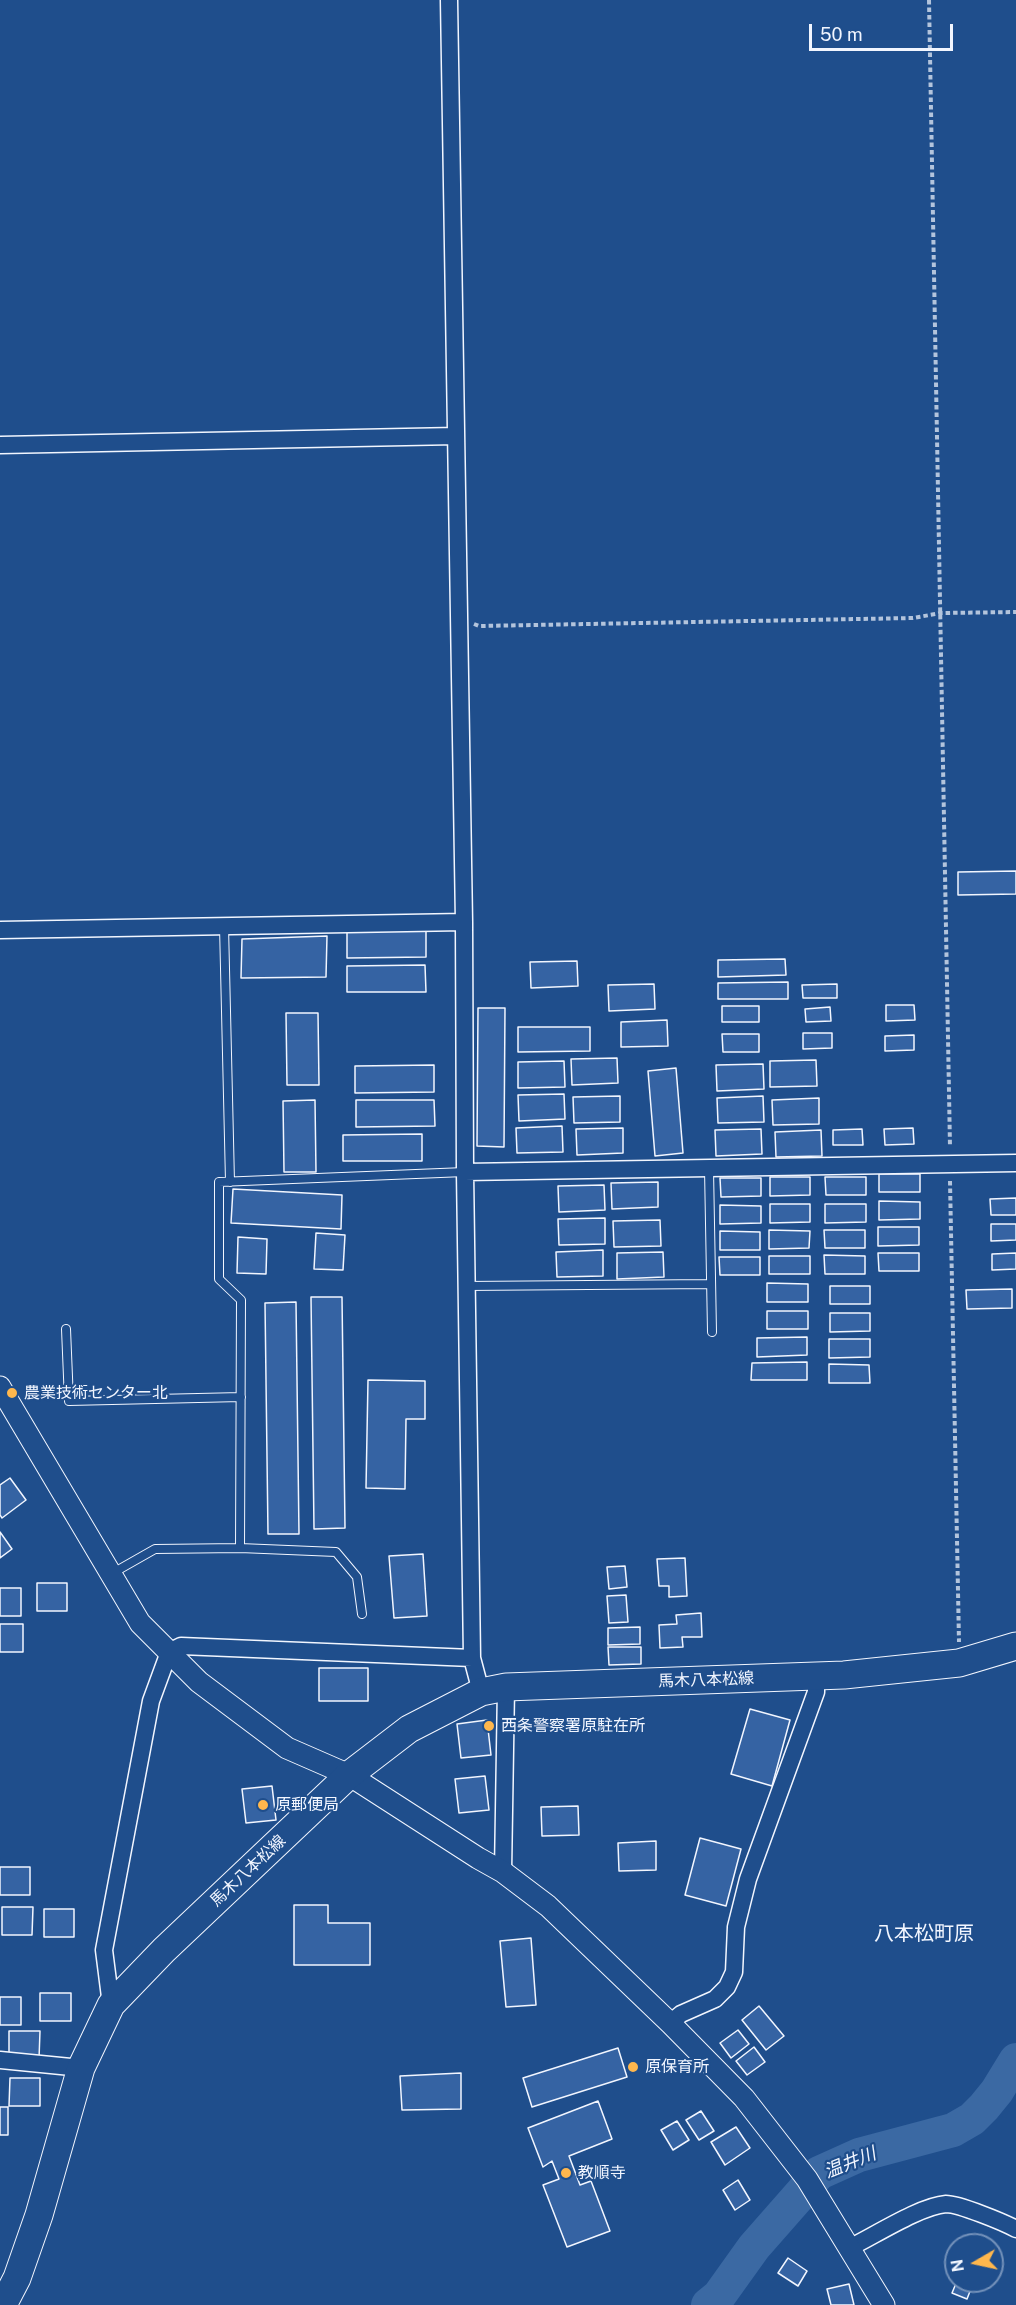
<!DOCTYPE html>
<meta charset="utf-8">
<style>
body{margin:0}
#map{position:relative;width:1016px;height:2305px;overflow:hidden;background:#1f4e8c;font-family:"Public Sans",sans-serif}
canvas{display:block}
.north{position:absolute;left:944px;top:2233px;width:60px;height:60px;box-sizing:border-box;background:#1f4e8c;border:2px solid #7391ba;border-radius:50%;rotate:261deg;font-size:16px;font-weight:700;line-height:24px;text-align:center;color:#f2f6ff}
.north::after{content:'';display:block;margin:auto;width:21px;height:27px;background:#ffb74d;clip-path:polygon(50% 0,100% 100%,50% 72%,0 100%)}
.scale{position:absolute;left:809px;top:24px;width:144px;height:27px;box-sizing:border-box;border:3px solid #f2f6ff;border-top:0;padding-left:8px;font-size:18px;line-height:21px;white-space:nowrap;color:#f2f6ff;-webkit-text-stroke:4px #1f4e8c;paint-order:stroke}
</style>
<div id="map">
<canvas width="1016" height="2305"></canvas>
<div class="north">N</div>
<div class="scale">50 m</div>
</div>
<script>
const context = document.querySelector('canvas').getContext('2d');
context.lineJoin = 'round';
function stroke(path, color, width, dash) {
  context.strokeStyle = color;
  context.lineWidth = width;
  context.lineCap = dash ? 'butt' : 'round';
  context.setLineDash(dash || []);
  context.stroke(path);
}
function fill(path, color) {
  context.fillStyle = color;
  context.fill(path, 'evenodd');
}
function write(font, color, halo, rows, align = 'center') {
  context.font = font + ' "Public Sans","Noto Sans JP",sans-serif';
  context.lineWidth = 4.5;
  context.setLineDash([]);
  context.textBaseline = 'middle';
  context.strokeStyle = halo;
  context.fillStyle = color;
  for (const [text, x, y, turn = 0] of rows) {
    context.save();
    context.translate(x, y);
    context.rotate((+turn || 0) * Math.PI / 180);
    context.textAlign = isNaN(turn) ? turn : align;
    if (halo) context.strokeText(text, 0, 0);
    context.fillText(text, 0, 0);
    context.restore();
  }
}
stroke(new Path2D(`
 M 708,2305 L 719,2296 L 754,2247 L 819,2173 L 859,2155 L 953,2130 L 972,2119 L 984,2107 L 997,2091 L 1016,2060`), '#3b69a3', 34);
const building = new Path2D(`
 M 1016,871 L 1016,894 L 958,895 L 958,872 Z
 M 347,931 L 426,931 L 426,957 L 347,958 Z
 M 327,936 L 326,977 L 241,978 L 242,939 Z
 M 785,959 L 786,975 L 718,977 L 718,960 Z
 M 577,961 L 578,986 L 531,988 L 530,962 Z
 M 425,965 L 426,992 L 347,992 L 347,966 Z
 M 788,982 L 788,999 L 718,999 L 718,983 Z
 M 654,984 L 655,1009 L 609,1011 L 608,985 Z
 M 837,984 L 837,998 L 803,998 L 802,985 Z
 M 886,1005 L 914,1005 L 915,1020 L 886,1021 Z
 M 722,1006 L 759,1006 L 759,1022 L 722,1022 Z
 M 830,1007 L 831,1021 L 806,1022 L 805,1009 Z
 M 478,1008 L 505,1008 L 504,1147 L 477,1146 Z
 M 286,1013 L 318,1013 L 319,1085 L 287,1085 Z
 M 667,1020 L 668,1046 L 621,1047 L 621,1022 Z
 M 518,1027 L 590,1027 L 590,1051 L 518,1052 Z
 M 803,1033 L 832,1033 L 832,1048 L 803,1049 Z
 M 722,1034 L 759,1034 L 759,1052 L 723,1052 Z
 M 914,1035 L 914,1050 L 885,1051 L 885,1036 Z
 M 617,1058 L 618,1083 L 572,1085 L 571,1059 Z
 M 816,1060 L 817,1086 L 770,1087 L 770,1061 Z
 M 564,1061 L 565,1087 L 518,1088 L 518,1062 Z
 M 763,1064 L 764,1089 L 717,1091 L 716,1065 Z
 M 434,1065 L 434,1092 L 355,1093 L 355,1066 Z
 M 676,1068 L 683,1153 L 655,1156 L 648,1071 Z
 M 564,1094 L 565,1119 L 519,1121 L 518,1095 Z
 M 620,1096 L 620,1122 L 574,1123 L 573,1097 Z
 M 763,1096 L 764,1122 L 718,1123 L 717,1098 Z
 M 819,1098 L 819,1124 L 773,1125 L 772,1100 Z
 M 315,1100 L 316,1172 L 284,1172 L 283,1101 Z
 M 356,1100 L 434,1100 L 435,1126 L 356,1127 Z
 M 562,1126 L 563,1152 L 517,1153 L 516,1128 Z
 M 623,1128 L 623,1153 L 577,1155 L 576,1129 Z
 M 913,1128 L 914,1144 L 885,1145 L 884,1129 Z
 M 761,1129 L 762,1154 L 716,1156 L 715,1130 Z
 M 862,1129 L 863,1145 L 833,1145 L 833,1130 Z
 M 821,1130 L 822,1156 L 776,1157 L 775,1132 Z
 M 422,1134 L 422,1161 L 343,1161 L 343,1135 Z
 M 879,1174 L 920,1174 L 920,1192 L 879,1192 Z
 M 770,1177 L 810,1177 L 810,1195 L 770,1196 Z
 M 825,1177 L 866,1177 L 866,1195 L 826,1195 Z
 M 720,1178 L 761,1178 L 761,1196 L 721,1197 Z
 M 658,1182 L 658,1207 L 612,1209 L 611,1183 Z
 M 604,1185 L 605,1210 L 559,1212 L 558,1186 Z
 M 233,1189 L 342,1195 L 341,1229 L 231,1223 Z
 M 1016,1198 L 1016,1215 L 991,1215 L 990,1199 Z
 M 879,1201 L 920,1202 L 920,1219 L 879,1220 Z
 M 770,1204 L 810,1204 L 810,1222 L 770,1223 Z
 M 825,1204 L 866,1204 L 866,1222 L 825,1223 Z
 M 720,1205 L 761,1206 L 761,1223 L 720,1224 Z
 M 605,1218 L 605,1244 L 559,1245 L 558,1219 Z
 M 660,1220 L 661,1246 L 614,1247 L 613,1221 Z
 M 991,1224 L 1016,1224 L 1016,1240 L 991,1241 Z
 M 878,1227 L 919,1227 L 919,1245 L 878,1246 Z
 M 769,1230 L 810,1231 L 809,1248 L 769,1249 Z
 M 824,1230 L 865,1230 L 865,1248 L 825,1248 Z
 M 720,1231 L 760,1232 L 760,1250 L 720,1250 Z
 M 316,1233 L 345,1235 L 343,1270 L 314,1269 Z
 M 238,1237 L 267,1239 L 266,1274 L 237,1273 Z
 M 603,1250 L 603,1276 L 557,1277 L 556,1252 Z
 M 663,1252 L 664,1277 L 617,1279 L 617,1253 Z
 M 878,1253 L 919,1253 L 919,1271 L 879,1271 Z
 M 1016,1253 L 1016,1269 L 992,1270 L 992,1254 Z
 M 824,1255 L 865,1256 L 865,1274 L 825,1274 Z
 M 769,1256 L 810,1256 L 810,1274 L 769,1274 Z
 M 719,1257 L 760,1257 L 760,1275 L 720,1275 Z
 M 767,1283 L 808,1284 L 808,1302 L 767,1302 Z
 M 830,1286 L 870,1286 L 870,1304 L 830,1304 Z
 M 1012,1289 L 1012,1308 L 967,1309 L 966,1290 Z
 M 311,1297 L 342,1297 L 345,1528 L 314,1529 Z
 M 296,1302 L 299,1534 L 268,1534 L 265,1303 Z
 M 767,1311 L 808,1311 L 808,1329 L 767,1329 Z
 M 830,1313 L 870,1313 L 870,1331 L 830,1332 Z
 M 807,1337 L 807,1355 L 757,1357 L 757,1338 Z
 M 829,1339 L 870,1339 L 870,1357 L 829,1358 Z
 M 807,1362 L 807,1380 L 751,1380 L 752,1363 Z
 M 829,1364 L 869,1365 L 870,1383 L 829,1383 Z
 M 368,1380 L 425,1381 L 425,1419 L 406,1419 L 405,1489 L 366,1488 Z
 M 10,1478 L 26,1500 L 2,1518 L 0,1515 L 0,1485 Z
 M 0,1532 L 12,1549 L 0,1558 Z
 M 423,1554 L 427,1616 L 394,1618 L 389,1556 Z
 M 685,1558 L 687,1596 L 669,1597 L 669,1586 L 659,1586 L 657,1559 Z
 M 625,1566 L 627,1587 L 609,1589 L 607,1567 Z
 M 37,1583 L 67,1583 L 67,1611 L 37,1611 Z
 M 0,1588 L 21,1588 L 21,1616 L 0,1616 Z
 M 626,1595 L 628,1622 L 609,1623 L 607,1596 Z
 M 701,1613 L 702,1637 L 682,1637 L 683,1647 L 660,1648 L 659,1625 L 677,1624 L 676,1615 Z
 M 0,1624 L 23,1624 L 23,1652 L 0,1652 Z
 M 640,1627 L 640,1644 L 608,1645 L 608,1628 Z
 M 608,1647 L 641,1647 L 641,1664 L 609,1665 Z
 M 319,1668 L 368,1668 L 368,1701 L 319,1701 Z
 M 750,1709 L 790,1720 L 772,1786 L 731,1774 Z
 M 487,1720 L 491,1755 L 461,1758 L 457,1724 Z
 M 485,1776 L 489,1810 L 459,1813 L 455,1779 Z
 M 272,1786 L 276,1820 L 246,1823 L 242,1789 Z
 M 578,1806 L 579,1835 L 542,1836 L 541,1807 Z
 M 700,1838 L 741,1849 L 726,1906 L 685,1895 Z
 M 656,1841 L 656,1870 L 619,1871 L 618,1843 Z
 M 0,1867 L 30,1867 L 30,1895 L 0,1895 Z
 M 294,1905 L 328,1905 L 328,1923 L 370,1923 L 370,1965 L 294,1965 Z
 M 2,1907 L 33,1907 L 32,1935 L 2,1935 Z
 M 44,1909 L 74,1909 L 74,1937 L 44,1937 Z
 M 531,1938 L 536,2005 L 506,2007 L 500,1941 Z
 M 40,1993 L 71,1993 L 71,2021 L 40,2021 Z
 M 0,1997 L 21,1997 L 21,2025 L 0,2025 Z
 M 759,2006 L 784,2036 L 766,2050 L 742,2020 Z
 M 738,2030 L 749,2044 L 731,2058 L 720,2043 Z
 M 9,2031 L 40,2031 L 39,2059 L 9,2059 Z
 M 754,2047 L 765,2062 L 747,2075 L 736,2061 Z
 M 618,2048 L 627,2077 L 532,2107 L 523,2078 Z
 M 461,2073 L 461,2109 L 402,2110 L 400,2076 Z
 M 10,2078 L 40,2078 L 40,2106 L 9,2106 Z
 M 598,2101 L 612,2139 L 569,2156 L 580,2185 L 591,2181 L 610,2231 L 567,2247 L 543,2185 L 559,2179 L 552,2161 L 543,2167 L 528,2128 Z
 M 0,2107 L 8,2107 L 8,2135 L 0,2135 Z
 M 701,2111 L 714,2131 L 699,2140 L 686,2120 Z
 M 677,2121 L 689,2140 L 673,2150 L 661,2130 Z
 M 736,2127 L 750,2148 L 725,2165 L 711,2142 Z
 M 738,2180 L 750,2200 L 735,2210 L 723,2190 Z
 M 968,2235 L 988,2242 L 987,2245 L 965,2245 Z
 M 788,2258 L 807,2271 L 798,2286 L 778,2273 Z
 M 957,2281 L 974,2281 L 967,2299 L 952,2293 Z
 M 849,2284 L 854,2305 L 831,2305 L 827,2289 Z`);
fill(building, '#3563a3');
stroke(building, '#f2f6ff', 1.5);
const service = new Path2D(`
 M 224,926 L 230,1182
 M 709,1169 L 712,1332
 M 466,1286 L 711,1284
 M 66,1329 L 69,1401 L 241,1397
 M 240,1548 L 241,1300 L 219,1279 L 219,1182 L 465,1172
 M 111,1574 L 155,1549 L 240,1548 L 336,1552 L 357,1577 L 362,1614`);
const minor = new Path2D(`
 M 449,0 L 464,922 L 465,1172 L 472,1658 L 481,1692
 M 0,445 L 456,436
 M 0,930 L 464,922
 M 465,1172 L 1016,1163
 M 503,1872 L 506,1687
 M 111,2005 L 104,1950 L 151,1701 L 169,1652 L 181,1646 L 472,1658
 M 670,2023 L 681,2014 L 715,1999 L 727,1987 L 734,1972 L 736,1927 L 748,1879 L 816,1692 L 816,1676
 M 0,2060 L 81,2068
 M 849,2248 C 874,2236 920,2206 946,2204 C 959,2204 1003,2222 1016,2229`);
const tertiary = new Path2D(`
 M 0,1387 L 140,1623 L 199,1682 L 287,1748 L 349,1775 L 478,1858 L 503,1872 L 548,1906 L 670,2023 L 744,2098 L 807,2179 L 884,2305`);
const primary = new Path2D(`
 M 3,2305 L 17,2278 L 39,2215 L 81,2068 L 111,2005 L 164,1950 L 349,1775 L 409,1729 L 481,1692 L 506,1687 L 844,1675 L 959,1663 L 1016,1646`);
stroke(service, '#f2f6ff', 10);
stroke(minor, '#f2f6ff', 19);
stroke(tertiary, '#f2f6ff', 23);
stroke(primary, '#f2f6ff', 29);
stroke(new Path2D(`
 M 929,0 L 950,1147
 M 474,624 L 479,626 L 913,618 L 941,613 L 1016,612
 M 950,1181 L 959,1642`), '#b3c4dc', 4, [4.5, 3]);
stroke(service, '#1f4e8c', 8);
stroke(minor, '#1f4e8c', 16);
stroke(tertiary, '#1f4e8c', 21);
stroke(primary, '#1f4e8c', 27);
for (const [x, y, r, color] of [
 [12,1393,6,"#ffb74d"],
 [489,1726,6,"#ffb74d"],
 [263,1805,6,"#ffb74d"],
 [633,2067,6,"#ffb74d"],
 [566,2173,6,"#ffb74d"]
]) {
  const dot = new Path2D();
  dot.arc(x, y, r, 0, 2 * Math.PI);
  context.fillStyle = color;
  context.fill(dot);
  stroke(dot, '#1f4e8c', 2);
}
write('16px', '#f2f6ff', '#1f4e8c', [
 ["農業技術センター北",24,1393],
 ["西条警察署原駐在所",501,1726],
 ["原郵便局",275,1805],
 ["原保育所",645,2067],
 ["教順寺",578,2173]
], 'left');
write('16px', '#f2f6ff', '#1f4e8c', [
 ["馬木八本松線",706,1680,-2],
 ["馬木八本松線",248,1871,-43]
]);
write('italic 18px', '#f2f6ff', '#1f4e8c', [
 ["温井川",850,2163,-22]
]);
write('20px', '#f2f6ff', '#1f4e8c', [
 ["八本松町原",924,1934]
]);
</script>
